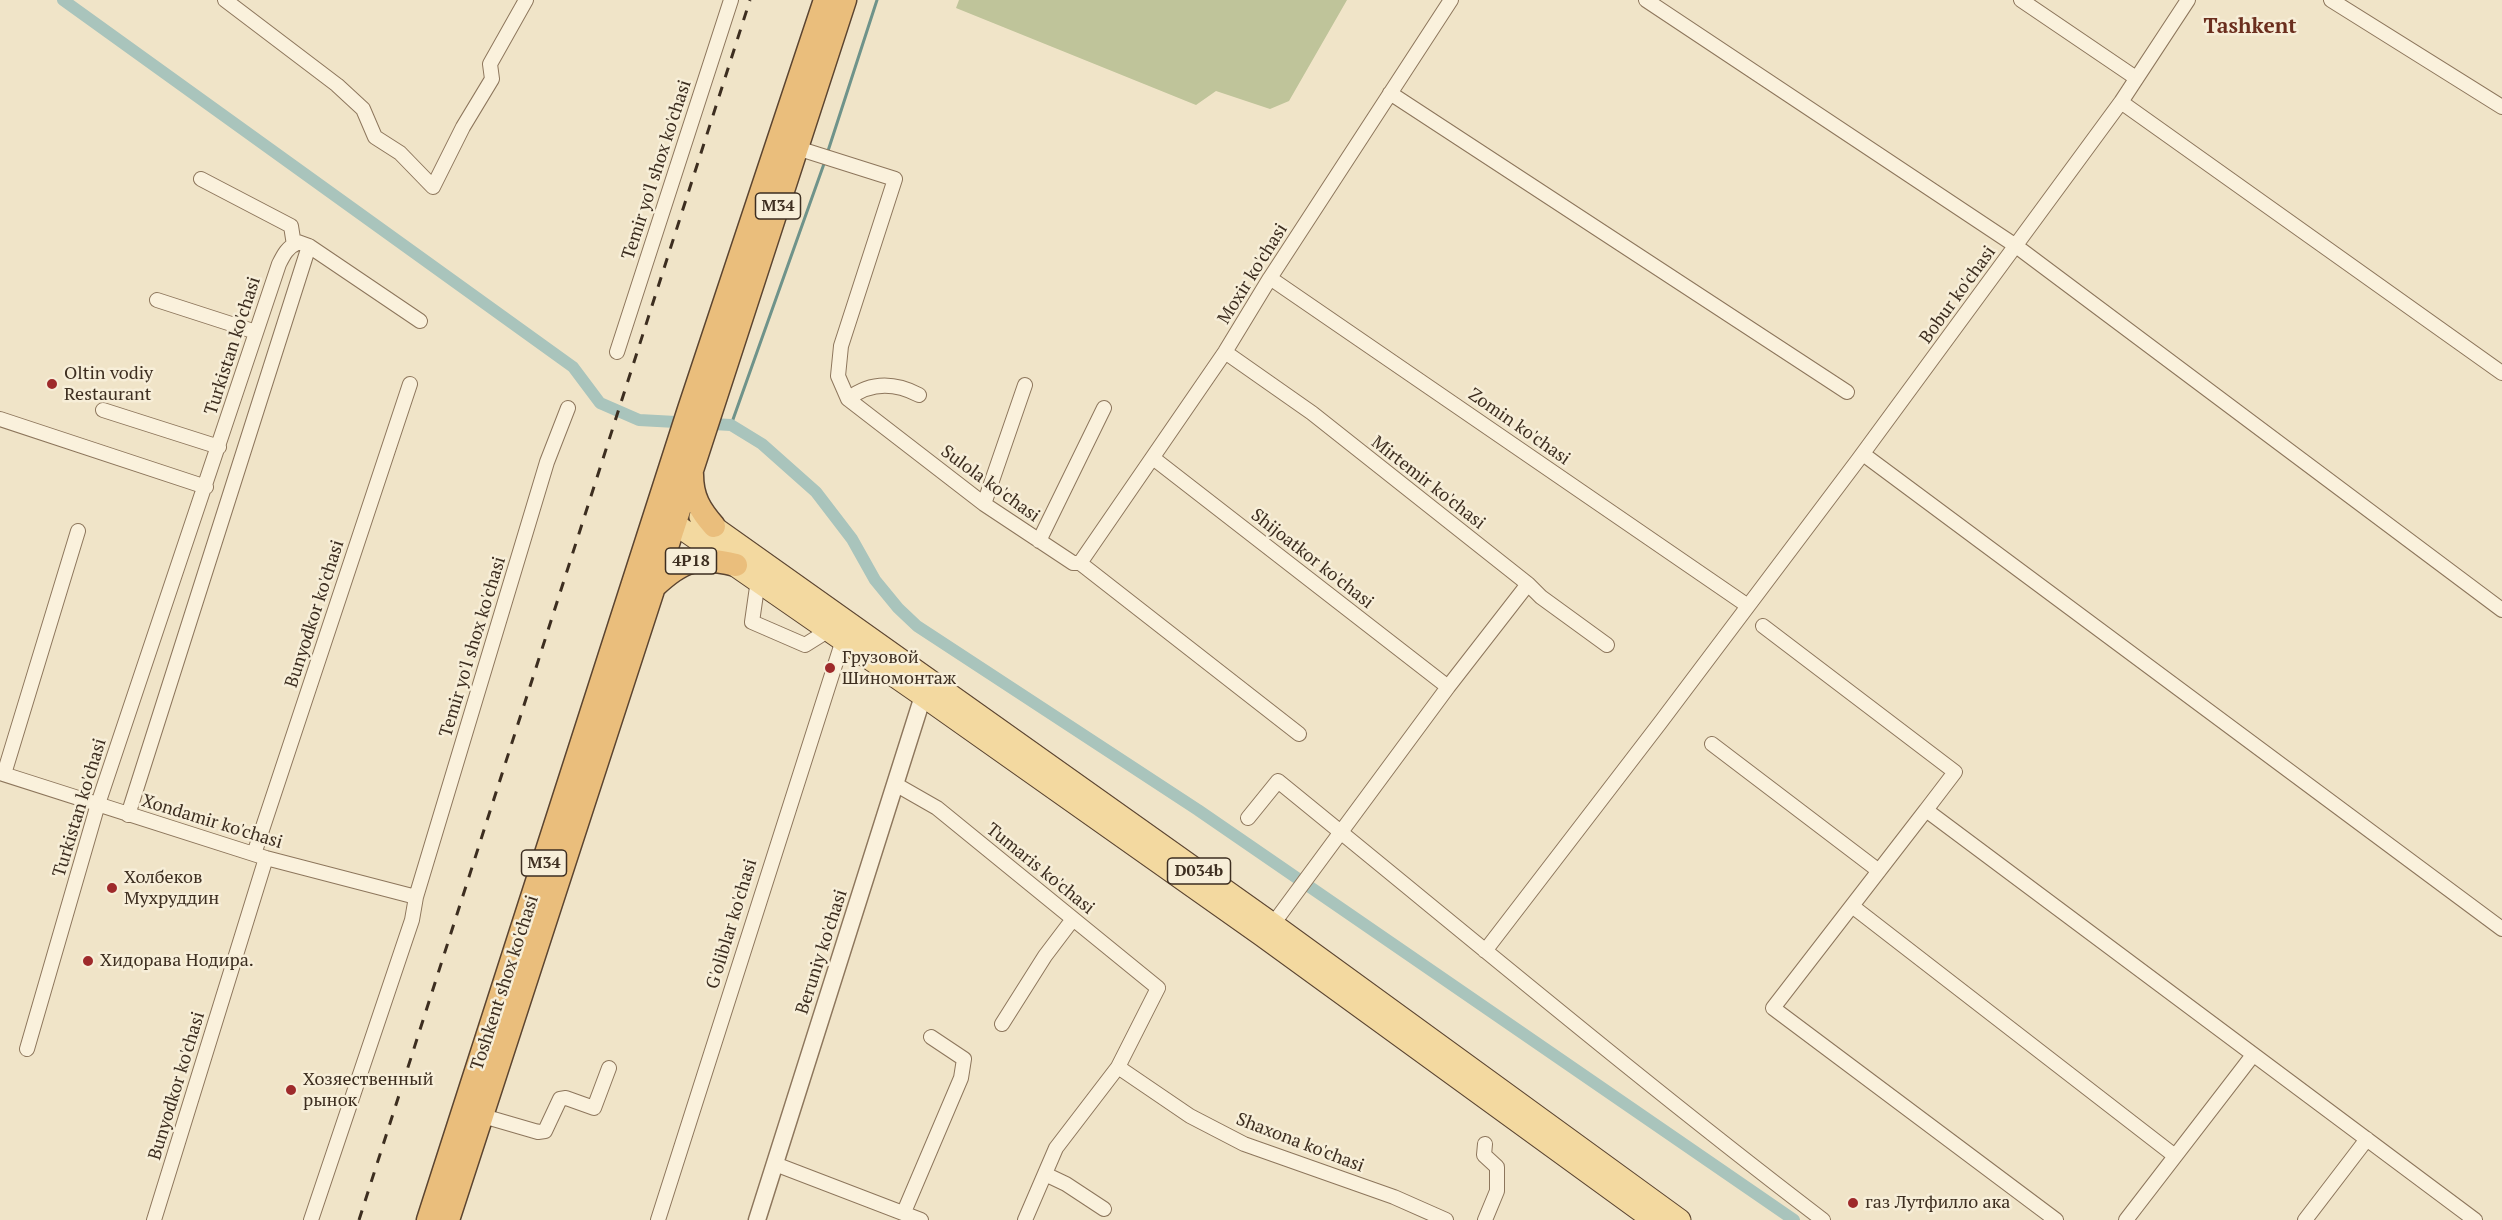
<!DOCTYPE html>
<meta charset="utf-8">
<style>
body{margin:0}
canvas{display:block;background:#f0e4c8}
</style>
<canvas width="2502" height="1220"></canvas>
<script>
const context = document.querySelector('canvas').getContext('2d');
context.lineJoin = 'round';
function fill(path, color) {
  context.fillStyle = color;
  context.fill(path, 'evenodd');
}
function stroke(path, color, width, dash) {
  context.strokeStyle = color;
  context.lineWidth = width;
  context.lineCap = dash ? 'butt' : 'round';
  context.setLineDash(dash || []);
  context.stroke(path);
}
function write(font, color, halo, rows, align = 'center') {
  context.font = font + ' "PT Serif",serif';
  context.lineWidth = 5;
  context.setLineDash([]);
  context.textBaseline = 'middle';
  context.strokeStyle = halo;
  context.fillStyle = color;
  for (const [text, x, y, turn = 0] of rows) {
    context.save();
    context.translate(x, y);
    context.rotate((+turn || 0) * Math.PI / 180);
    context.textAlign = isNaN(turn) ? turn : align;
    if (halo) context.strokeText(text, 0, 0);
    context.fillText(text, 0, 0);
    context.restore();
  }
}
fill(new Path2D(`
 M 959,0 L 1347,0 L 1289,101 L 1270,109 L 1216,91 L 1196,105 L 956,8 Z`), '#bfc49a');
stroke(new Path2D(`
 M 827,154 L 877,0
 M 731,425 L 825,161`), '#6f938a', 3);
stroke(new Path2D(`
 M 63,0 L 573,367 L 600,403 L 639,420 L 731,425 L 762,444 L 816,492 L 852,539 L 875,580 L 898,608 L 917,626 L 1198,810 L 1794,1220`), '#a9c4bc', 12);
const minor = new Path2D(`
 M 225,0 L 337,85 L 363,109 L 375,137 L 400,153 L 433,187 L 463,127 L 492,79 L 490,64 L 526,0
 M 1646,0 L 2016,246 L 2502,610
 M 2021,0 L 2136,78
 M 2331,0 L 2502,107
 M 1390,93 L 1847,392
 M 2121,102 L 2502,373
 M 797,148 L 895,179 L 841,346 L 838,376 L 848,399 L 984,504 L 1073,563 L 1080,563 L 1299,734
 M 201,179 L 291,226 L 294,245
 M 1270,278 L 1748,606
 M 157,300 L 256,332
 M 617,352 L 731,0
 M 1225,352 L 1312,413 L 1528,584 L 1541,597 L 1607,645
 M 848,399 C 870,382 894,382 919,395
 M 103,410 L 219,447
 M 0,419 L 206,487
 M 1863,454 L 2502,929
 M 1153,458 L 1448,687
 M 984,504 L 1025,385
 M 1039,541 L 1104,408
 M 1080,563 L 1225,352 L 1270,278 L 1451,0
 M 758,580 L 752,622 L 805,645 L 829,630
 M 1763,626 L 1955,772 L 1926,810 L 2475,1220
 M 1712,744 L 1879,871
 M 0,773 L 266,858 L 416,897
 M 4,774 L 78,531
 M 895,784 L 937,808 L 1158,988 L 1118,1067 L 1056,1148 L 1025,1220
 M 1926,810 L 1773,1008 L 2056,1220
 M 128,815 L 309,246
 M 1248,818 L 1278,781 C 1459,928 1637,1078 1823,1220
 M 254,854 L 410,384
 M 1852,906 L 2175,1156
 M 1273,924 L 1448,687 L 1528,584
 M 1485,951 L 1660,723 L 1858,460 L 2121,102 L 2188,0
 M 1002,1024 L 1045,956 L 1073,919
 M 27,1049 L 98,804 L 279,264 C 284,254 287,248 298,242 L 309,246 L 420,321
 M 1118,1067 L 1190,1116 L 1244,1144 L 1394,1197 L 1446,1220
 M 483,1116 L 538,1132 L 545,1131 L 560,1099 L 566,1098 L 594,1108 L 609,1068
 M 1485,1144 L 1484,1155 L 1497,1167 L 1497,1191 L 1485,1220
 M 775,1164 L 921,1220
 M 1045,1174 L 1066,1184 L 1104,1209
 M 904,1212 L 961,1078 L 964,1059 L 931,1037
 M 154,1220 L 266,858
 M 311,1220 L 412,920 L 416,897 L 547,462 L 568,408
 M 658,1220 L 843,640
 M 2126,1220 L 2253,1055
 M 2305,1220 L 2367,1139`);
const tertiary = new Path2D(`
 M 757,1220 L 923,696`);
const primary = new Path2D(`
 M 665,513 L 675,524 L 923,696 L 1261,935 L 1653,1220
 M 700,517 L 1273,924 L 1680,1220`);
const trunk = new Path2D(`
 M 692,475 C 692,497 700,510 714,526
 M 655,586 C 684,559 697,556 736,565
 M 428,1220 L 689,409 L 825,0
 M 448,1220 L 845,0`);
stroke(minor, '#8d765c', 16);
stroke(tertiary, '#8d765c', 19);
stroke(primary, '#5b4430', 23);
stroke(trunk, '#5b4430', 25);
stroke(minor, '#faf1dc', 14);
stroke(tertiary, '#faf1dc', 16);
stroke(primary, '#f3d9a0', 21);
stroke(trunk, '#eabe7c', 22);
stroke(new Path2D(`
 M 359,1220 L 750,0`), '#3d2e20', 3, [10, 10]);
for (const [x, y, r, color] of [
 [52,384,6,"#9e2a2b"],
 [830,668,6,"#9e2a2b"],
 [112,888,6,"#9e2a2b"],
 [88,961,6,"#9e2a2b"],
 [291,1090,6,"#9e2a2b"],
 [1853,1203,6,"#9e2a2b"]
]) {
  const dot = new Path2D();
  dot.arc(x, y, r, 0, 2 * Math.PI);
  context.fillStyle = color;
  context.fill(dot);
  stroke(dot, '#f7eed8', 2);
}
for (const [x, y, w] of [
 [778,206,45],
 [691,561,51],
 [544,863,45],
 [1199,871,63]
]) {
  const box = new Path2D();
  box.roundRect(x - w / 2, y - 13, w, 26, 4.5);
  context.fillStyle = '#f7eed8';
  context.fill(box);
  stroke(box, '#3d2e20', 1.5);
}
write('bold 16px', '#3d2e20', null, [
 ["M34",778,206],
 ["4P18",691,561],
 ["M34",544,863],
 ["D034b",1199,871]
]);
write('18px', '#3d2e20', '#f7eed8', [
 ["Temir yo'l shox ko'chasi",657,170,-72],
 ["Moxir ko'chasi",1253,274,-58],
 ["Bobur ko'chasi",1958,295,-54],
 ["Turkistan ko'chasi",233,346,-72],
 ["Zomin ko'chasi",1519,427,35],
 ["Mirtemir ko'chasi",1428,483,38],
 ["Sulola ko'chasi",990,484,36],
 ["Shijoatkor ko'chasi",1312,559,38],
 ["Bunyodkor ko'chasi",315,614,-72],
 ["Temir yo'l shox ko'chasi",473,647,-73],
 ["Turkistan ko'chasi",80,808,-73],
 ["Xondamir ko'chasi",212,822,17],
 ["Tumaris ko'chasi",1040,869,39],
 ["G'oliblar ko'chasi",732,924,-73],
 ["Beruniy ko'chasi",822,952,-72],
 ["Toshkent shox ko'chasi",505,983,-72],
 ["Bunyodkor ko'chasi",177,1086,-73],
 ["Shaxona ko'chasi",1300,1143,21]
]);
write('18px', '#3d2e20', '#f7eed8', [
 ["Oltin vodiy",64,374],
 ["Restaurant",64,395],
 ["Грузовой",842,658],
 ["Шиномонтаж",842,679],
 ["Холбеков",124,878],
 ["Мухруддин",124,899],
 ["Хидорава Нодира.",100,961],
 ["Хозяественный",303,1080],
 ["рынок",303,1101],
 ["газ Лутфилло ака",1865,1203]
], 'left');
write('bold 21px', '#6b2e1e', '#f7eed8', [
 ["Tashkent",2250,27]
]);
</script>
